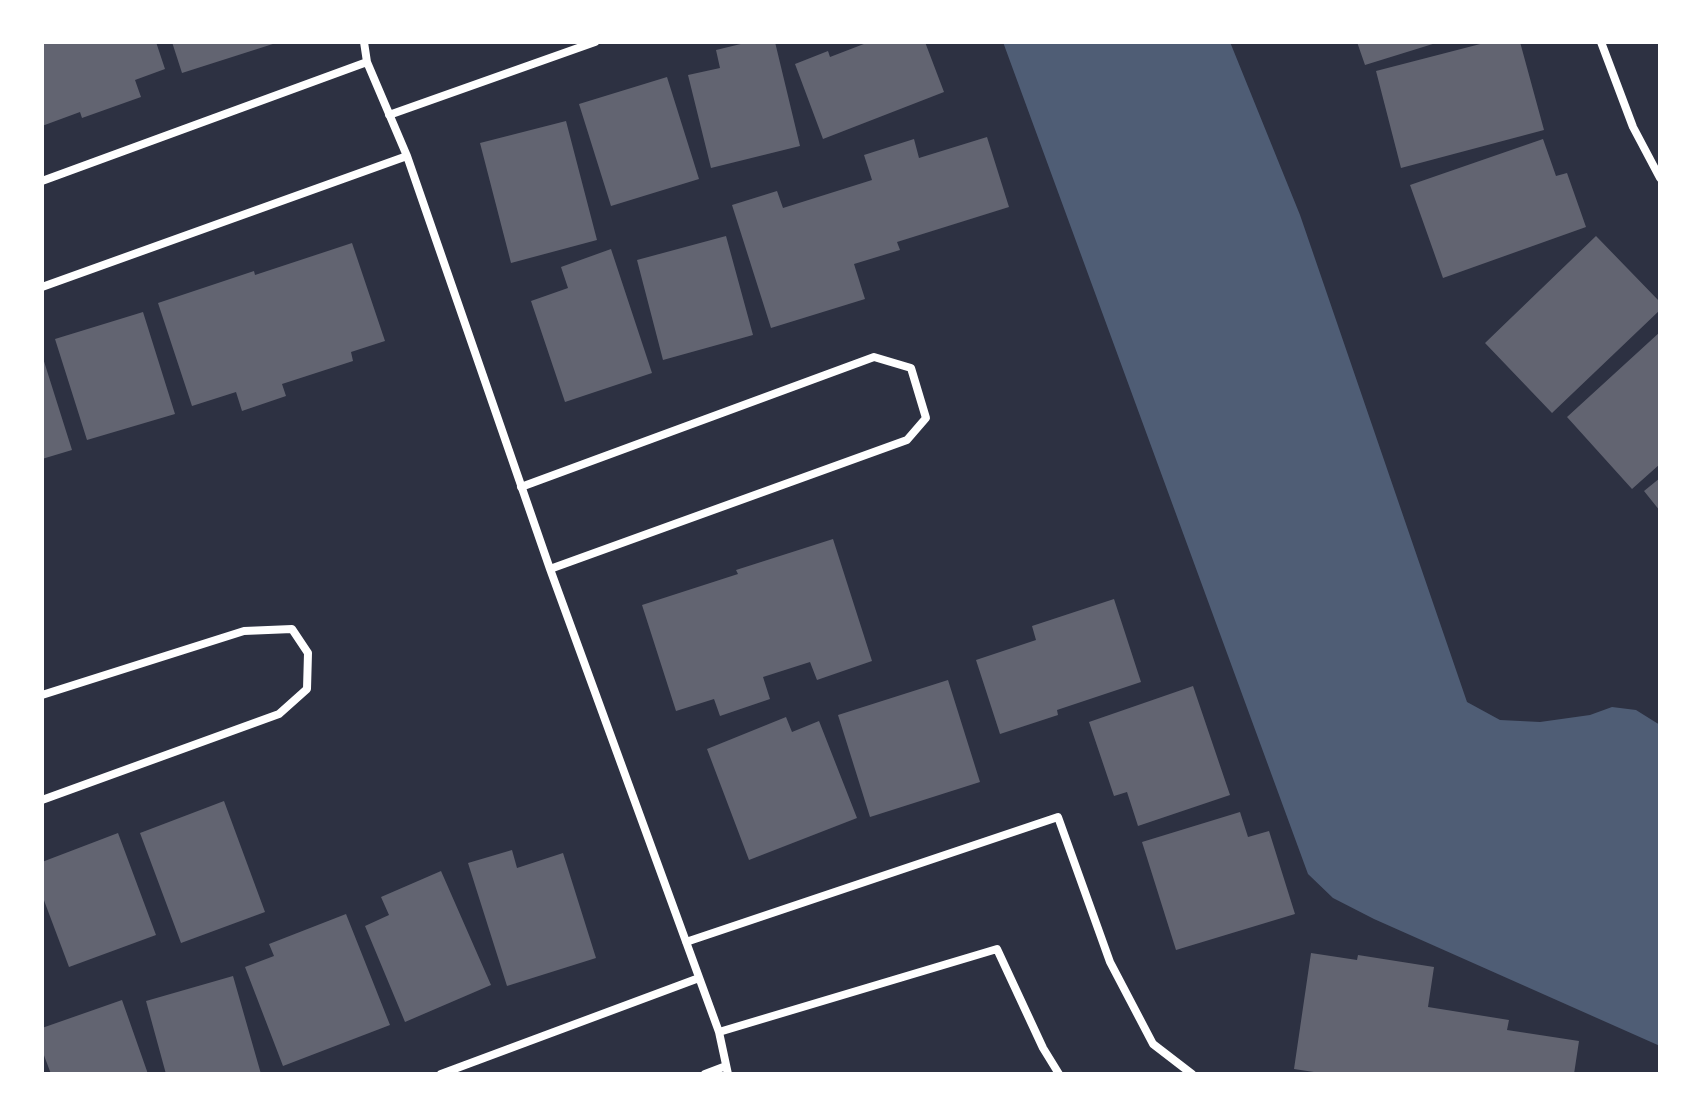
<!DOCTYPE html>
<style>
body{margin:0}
#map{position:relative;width:1702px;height:1116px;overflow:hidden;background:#2d3142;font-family:"Asap Condensed",sans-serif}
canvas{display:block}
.frame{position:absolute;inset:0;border:44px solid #fff;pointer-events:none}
</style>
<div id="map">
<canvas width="1702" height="1116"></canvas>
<div class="frame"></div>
</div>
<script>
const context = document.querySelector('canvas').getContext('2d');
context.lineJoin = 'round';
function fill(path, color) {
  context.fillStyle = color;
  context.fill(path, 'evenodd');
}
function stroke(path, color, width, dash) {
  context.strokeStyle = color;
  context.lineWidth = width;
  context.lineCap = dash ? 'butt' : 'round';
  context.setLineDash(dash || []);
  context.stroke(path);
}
fill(new Path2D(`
 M 1003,42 L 1230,42 L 1300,215 L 1467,702 L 1500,720 L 1540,722 L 1590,715 L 1612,707 L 1636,710 L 1660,725 L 1660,1046 L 1374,919 L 1333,898 L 1308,874 Z`), '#4f5d75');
fill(new Path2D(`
 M 42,42 L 156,42 L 165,69 L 135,80 L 141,97 L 82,118 L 80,112 L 42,126 Z
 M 172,42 L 275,42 L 276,43 L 182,73 Z
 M 749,42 L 775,42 L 800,146 L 711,168 L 688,75 L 720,68 L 716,50 Z
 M 869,42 L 925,42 L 944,92 L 823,139 L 795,64 L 828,51 L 830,57 Z
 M 1357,42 L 1436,42 L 1436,43 L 1365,65 Z
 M 1488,42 L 1520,42 L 1544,130 L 1401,168 L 1376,71 Z
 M 667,77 L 699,179 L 611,206 L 579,104 Z
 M 566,121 L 597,240 L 511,263 L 480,143 Z
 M 987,137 L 1009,207 L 897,242 L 900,250 L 854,264 L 865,299 L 771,328 L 732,205 L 777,191 L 783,208 L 872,180 L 864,155 L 914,139 L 919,158 Z
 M 1543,139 L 1556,176 L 1567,173 L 1586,227 L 1443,278 L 1410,185 Z
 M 726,236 L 753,335 L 663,360 L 637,260 Z
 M 1596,236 L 1660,302 L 1660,310 L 1552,413 L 1485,343 Z
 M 352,243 L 385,341 L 351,352 L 353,361 L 282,384 L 286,396 L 242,411 L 236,392 L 192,406 L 158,303 L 254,271 L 255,275 Z
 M 611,249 L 652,373 L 565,402 L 531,301 L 568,288 L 561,267 Z
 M 143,312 L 175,414 L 87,440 L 55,339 Z
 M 1660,332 L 1660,464 L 1632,489 L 1567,417 Z
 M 42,355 L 72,450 L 42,459 Z
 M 1660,478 L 1660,511 L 1644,491 Z
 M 833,539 L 872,661 L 817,680 L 810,662 L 763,677 L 770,699 L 720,716 L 714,699 L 676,711 L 642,605 L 738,574 L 736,570 Z
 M 1114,599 L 1141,682 L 1057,710 L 1058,715 L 1000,734 L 976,660 L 1036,640 L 1032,626 Z
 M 948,680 L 980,782 L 870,817 L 838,715 Z
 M 1193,686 L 1230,795 L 1138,826 L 1127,792 L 1114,796 L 1089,722 Z
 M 786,717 L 792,732 L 819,721 L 857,818 L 749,860 L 707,749 Z
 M 224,801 L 265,912 L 181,943 L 140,833 Z
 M 1240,812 L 1248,837 L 1269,831 L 1295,914 L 1176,950 L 1142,842 Z
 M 118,833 L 156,935 L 69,967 L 42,895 L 42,862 Z
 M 512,850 L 517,868 L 563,853 L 596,958 L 507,986 L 468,863 Z
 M 441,871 L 491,985 L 405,1022 L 365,926 L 389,915 L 381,897 Z
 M 346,914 L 390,1025 L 283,1066 L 245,967 L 274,956 L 269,944 Z
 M 1311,953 L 1357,960 L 1358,955 L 1434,967 L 1428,1007 L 1509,1020 L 1507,1030 L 1579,1041 L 1574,1074 L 1327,1074 L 1294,1069 Z
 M 233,976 L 261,1074 L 166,1074 L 146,1001 Z
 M 122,1000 L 148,1074 L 51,1074 L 42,1050 L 42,1028 Z`), '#626471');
stroke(new Path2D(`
 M 364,42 L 367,62 L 407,156 L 550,569 L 719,1032 L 728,1074
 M 1601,42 L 1633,127 L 1660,178
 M 389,115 L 595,42
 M 42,181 L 367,62
 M 42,287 L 407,156
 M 521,487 L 874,357 L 911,368 L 926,418 L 907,440 L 550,569
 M 42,695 L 244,631 L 292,629 L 308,653 L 307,689 L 279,714 L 42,800
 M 686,942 L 1058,817 L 1110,962 L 1153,1044 L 1192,1074
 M 719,1032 L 997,949 L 1043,1048 L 1059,1074
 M 441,1074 L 699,978
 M 705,1074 L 726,1066`), '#fff', 8);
</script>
